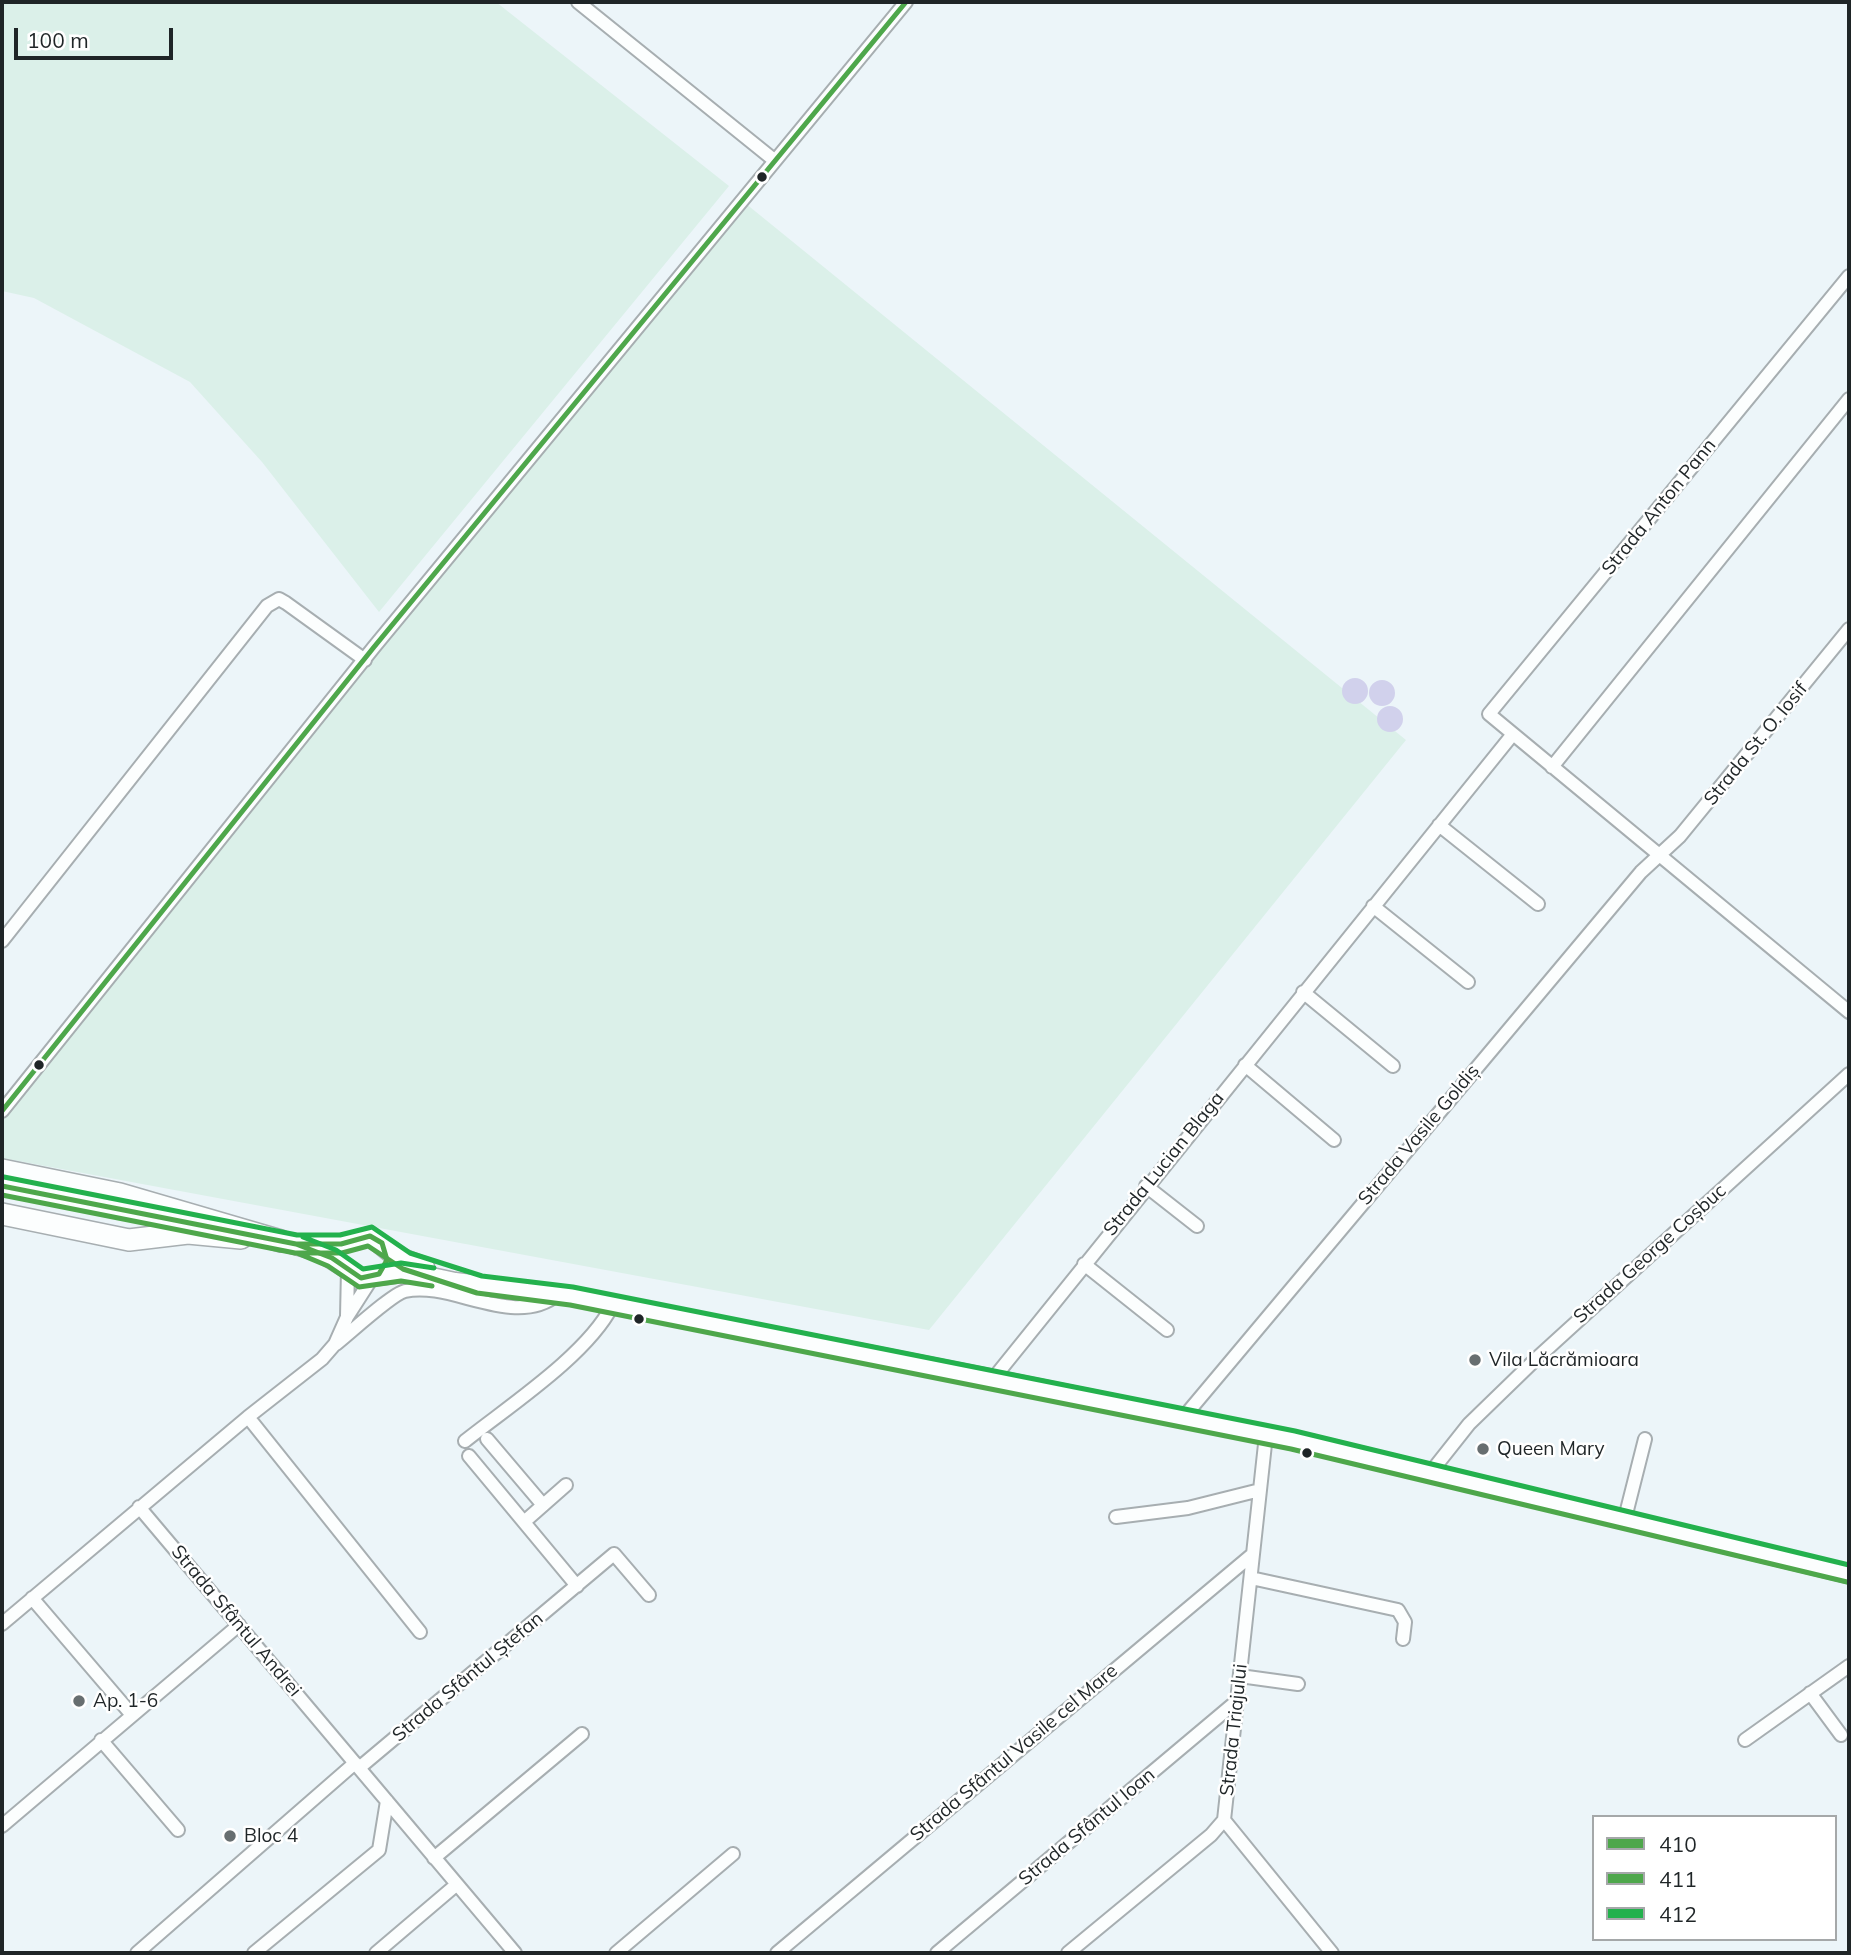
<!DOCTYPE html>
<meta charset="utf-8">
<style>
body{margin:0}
#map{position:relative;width:1851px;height:1955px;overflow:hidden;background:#ecf5f9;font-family:Mulish,sans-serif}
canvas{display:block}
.frame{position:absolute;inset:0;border:4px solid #1f2527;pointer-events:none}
.legend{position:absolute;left:1592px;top:1815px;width:245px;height:126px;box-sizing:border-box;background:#fff;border:2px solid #a5a8a9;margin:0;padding:9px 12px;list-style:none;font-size:21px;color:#1f2527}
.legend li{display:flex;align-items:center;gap:14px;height:35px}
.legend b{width:35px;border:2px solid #a5a8a9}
.scale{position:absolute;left:14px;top:28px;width:159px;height:32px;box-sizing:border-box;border:4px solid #1f2527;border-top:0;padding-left:9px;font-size:21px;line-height:24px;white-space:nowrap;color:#1f2527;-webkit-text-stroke:5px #fff;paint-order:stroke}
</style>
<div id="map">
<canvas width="1851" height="1955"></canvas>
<div class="frame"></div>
<ul class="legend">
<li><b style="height:9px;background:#4ea74b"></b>410</li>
<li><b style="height:9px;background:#4ea74b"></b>411</li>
<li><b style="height:9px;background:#23b14d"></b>412</li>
</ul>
<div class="scale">100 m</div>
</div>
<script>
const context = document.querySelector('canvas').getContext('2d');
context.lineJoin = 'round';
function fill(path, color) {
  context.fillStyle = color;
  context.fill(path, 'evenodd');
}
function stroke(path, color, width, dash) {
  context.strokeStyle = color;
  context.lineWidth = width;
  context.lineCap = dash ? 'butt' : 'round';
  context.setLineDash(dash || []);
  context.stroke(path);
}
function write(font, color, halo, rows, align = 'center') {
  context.font = font + ' Mulish,sans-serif';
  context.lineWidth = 5;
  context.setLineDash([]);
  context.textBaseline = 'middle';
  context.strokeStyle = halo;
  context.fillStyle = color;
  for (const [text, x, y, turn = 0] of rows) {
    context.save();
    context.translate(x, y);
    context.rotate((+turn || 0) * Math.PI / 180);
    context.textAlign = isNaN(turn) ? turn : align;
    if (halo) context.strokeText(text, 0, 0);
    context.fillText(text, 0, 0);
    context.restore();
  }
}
fill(new Path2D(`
 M 2,2 L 496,2 L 729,186 L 379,612 L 262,462 L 190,382 L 34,298 L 2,291 Z
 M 745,203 L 1406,740 L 929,1330 L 2,1158 L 2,1103 Z`), '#dbf0e9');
fill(new Path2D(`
 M1342 691a13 13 0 1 1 26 0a13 13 0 1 1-26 0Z
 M1369 693a13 13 0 1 1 26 0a13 13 0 1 1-26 0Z
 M1377 719a13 13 0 1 1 26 0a13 13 0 1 1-26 0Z`), '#d1d1ec');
const minor = new Path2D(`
 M 578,2 L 774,160
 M 1849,276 L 1489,714 L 1849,1012
 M 1552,767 L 1849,399
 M 1439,825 L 1538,904
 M 1373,906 L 1468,982
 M 2,941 L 267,606 L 279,599 L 286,603 L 365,660
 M 1303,992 L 1393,1066
 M 1245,1065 L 1334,1140
 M 2,1111 L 374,647 L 906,2
 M 1146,1186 L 1197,1226
 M 1084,1264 L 1167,1330
 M 347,1316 L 348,1269
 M 336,1344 C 350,1333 392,1294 405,1291 C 451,1280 514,1330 558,1294
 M 993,1379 L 1513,734
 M 248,1417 L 420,1632
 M 1183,1418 L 1641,872 L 1680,836 L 1849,629
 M 487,1439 L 543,1505
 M 465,1441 C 509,1406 587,1355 612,1306
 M 469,1456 L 577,1586
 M 1431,1472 L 1469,1424 L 1536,1359 L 1849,1074
 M 139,1507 L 515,1953
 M 1116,1517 L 1188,1508 L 1260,1490
 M 1625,1518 L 1645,1439
 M 524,1522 L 566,1485
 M 1251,1578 L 1398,1610 L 1405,1622 L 1403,1639
 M 32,1598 L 132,1715
 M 2,1624 L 248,1417 L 322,1359 L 335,1344 L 347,1317 L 372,1278
 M 1240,1676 L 1298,1684
 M 1810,1693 L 1841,1735
 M 101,1740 L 178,1830
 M 1745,1740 L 1849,1666
 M 359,1768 L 614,1554 L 649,1595
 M 1224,1820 L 1332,1953
 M 2,1826 L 239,1625
 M 434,1858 L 582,1734
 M 137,1953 L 355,1763
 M 254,1953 L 379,1850 L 387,1801
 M 376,1953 L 456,1885
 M 616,1953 L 733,1854
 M 777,1953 L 1253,1554
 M 937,1953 L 1237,1701
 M 1068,1953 L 1211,1835 L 1224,1820 L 1266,1435`);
const secondary = new Path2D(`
 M 2,1186 L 184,1221
 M 270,1238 L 320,1252 L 361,1278 L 408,1272 L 455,1282 L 571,1296 L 993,1379 L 1312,1444 L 1849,1574
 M 310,1244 L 341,1244 L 370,1236 L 392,1254 L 425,1267`);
const trunk = new Path2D(`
 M 2,1170 L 120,1194 L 281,1241
 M 2,1214 L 129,1240 L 188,1233 L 241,1238`);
stroke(minor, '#a7aeb1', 16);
stroke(secondary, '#a7aeb1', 21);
stroke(trunk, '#a7aeb1', 24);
stroke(minor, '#fcfefe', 12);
stroke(secondary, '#fcfefe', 18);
stroke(trunk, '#fcfefe', 21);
stroke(new Path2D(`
 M 2,1111 L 374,647 L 906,2
 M 2,1186 L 296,1244
 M 370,1236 L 382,1243 L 387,1260 L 379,1274 L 361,1278 L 332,1258 L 296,1244 L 341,1244 Z`), '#4ea74b', 5);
stroke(new Path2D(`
 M 2,1195 L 295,1253 L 342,1253 L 368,1246 L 403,1269 L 477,1293 L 570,1305 L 1291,1449 L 1847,1582
 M 297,1253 L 328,1266 L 359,1287 L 401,1281 L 432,1286`), '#4ea74b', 5);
stroke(new Path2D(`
 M 4,1177 L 297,1235 L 340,1235 L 372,1227 L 410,1253 L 482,1276 L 573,1287 L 1295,1431 L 1849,1565
 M 303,1237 L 336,1250 L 363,1269 L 401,1263 L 434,1268`), '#23b14d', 5);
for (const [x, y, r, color] of [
 [762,177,6,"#1f2527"],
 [39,1065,6,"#1f2527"],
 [639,1319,6,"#1f2527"],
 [1475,1360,7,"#676e70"],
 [1483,1449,7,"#676e70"],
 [1307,1453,6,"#1f2527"],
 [79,1701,7,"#676e70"],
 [230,1836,7,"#676e70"]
]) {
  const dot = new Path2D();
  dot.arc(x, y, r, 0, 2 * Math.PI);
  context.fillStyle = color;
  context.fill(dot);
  stroke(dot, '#fff', 2.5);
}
write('19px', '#1f2527', '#fff', [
 ["Strada Anton Pann",1659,507,-51],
 ["Strada St. O. Iosif",1756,744,-51],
 ["Strada Vasile Goldiș",1419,1135,-50],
 ["Strada Lucian Blaga",1164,1164,-51],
 ["Strada George Coșbuc",1650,1254,-42],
 ["Strada Sfântul Andrei",236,1621,50],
 ["Strada Sfântul Ștefan",468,1677,-40],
 ["Strada Triajului",1234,1730,-84],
 ["Strada Sfântul Vasile cel Mare",1014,1753,-40],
 ["Strada Sfântul Ioan",1087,1827,-40]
]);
write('19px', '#1f2527', '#fff', [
 ["Vila Lăcrămioara",1489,1360],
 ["Queen Mary",1497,1449],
 ["Ap. 1-6",93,1701],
 ["Bloc 4",244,1836]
], 'left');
</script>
